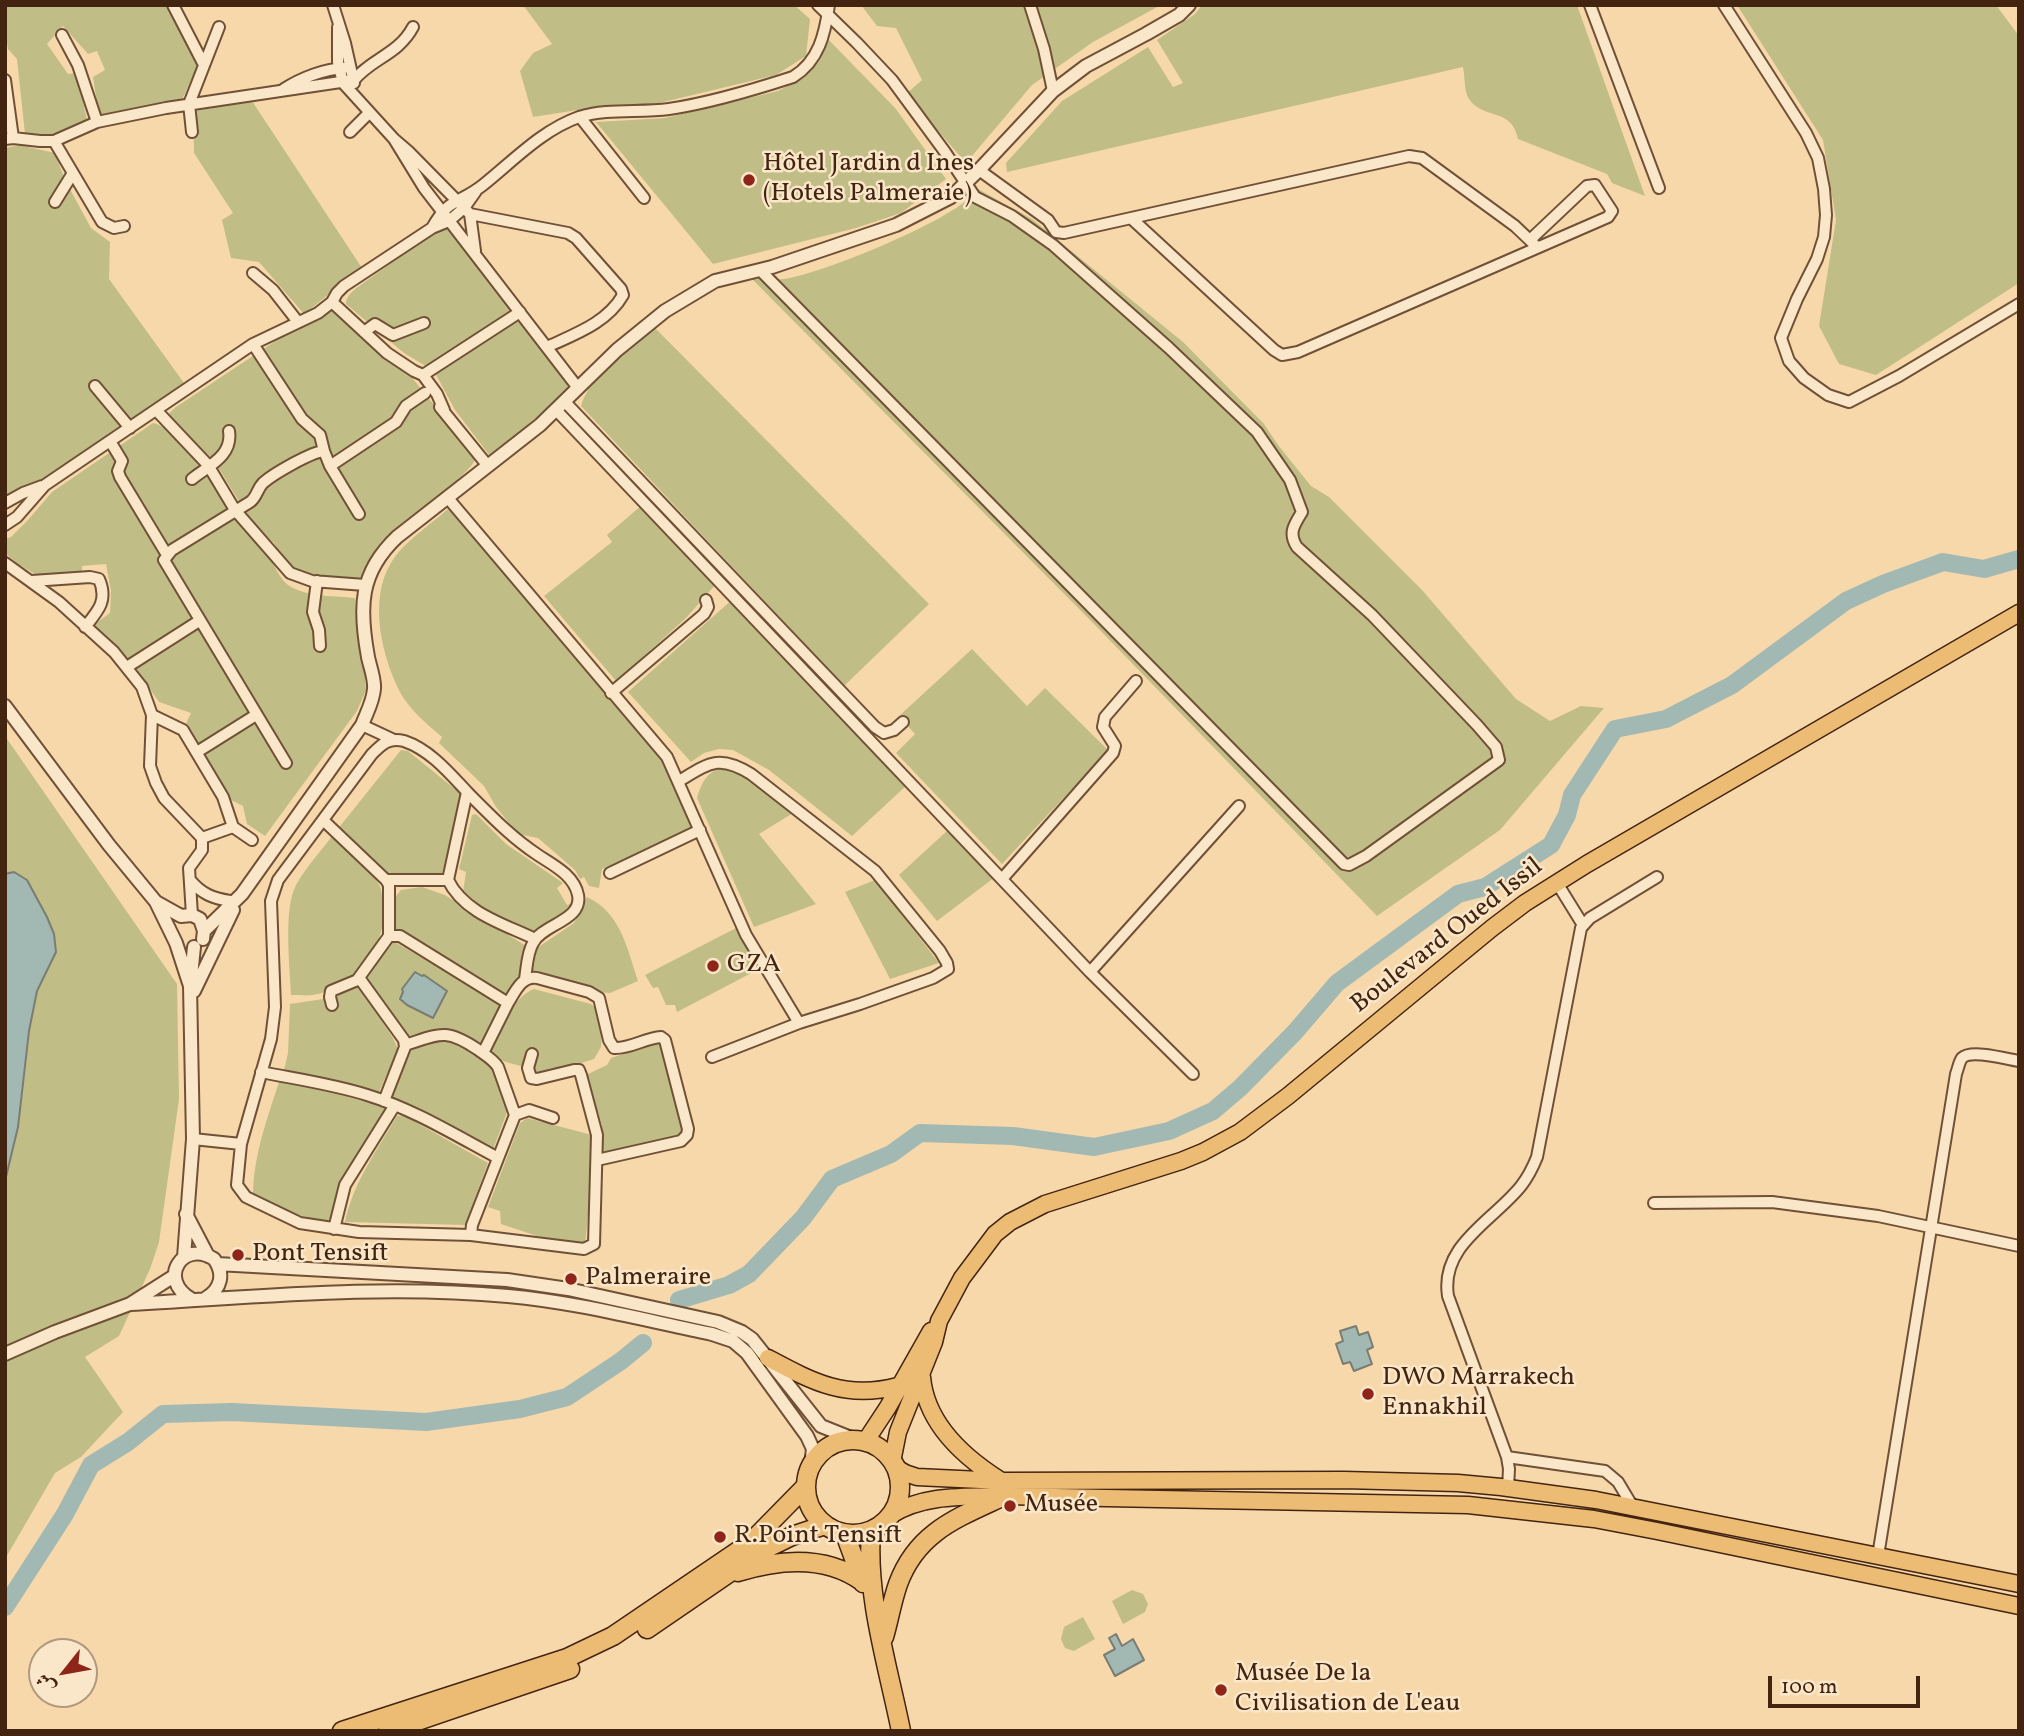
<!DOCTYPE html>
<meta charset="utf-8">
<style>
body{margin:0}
#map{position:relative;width:2024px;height:1736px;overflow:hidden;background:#f7d8aa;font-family:Vollkorn,Amiri,serif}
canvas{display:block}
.frame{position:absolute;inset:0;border:7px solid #432411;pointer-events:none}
.north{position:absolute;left:28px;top:1638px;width:70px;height:70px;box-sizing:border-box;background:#fae6c8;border:2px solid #b1987f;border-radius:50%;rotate:239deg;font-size:19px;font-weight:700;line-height:28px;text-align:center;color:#432411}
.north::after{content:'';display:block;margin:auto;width:24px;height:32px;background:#8f2418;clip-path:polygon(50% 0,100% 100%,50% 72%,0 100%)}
.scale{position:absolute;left:1768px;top:1676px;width:152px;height:32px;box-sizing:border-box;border:4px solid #432411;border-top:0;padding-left:9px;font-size:21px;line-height:24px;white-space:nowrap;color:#432411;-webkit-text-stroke:5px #fae6c8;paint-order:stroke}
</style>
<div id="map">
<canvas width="2024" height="1736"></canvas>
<div class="frame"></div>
<div class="north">ش</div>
<div class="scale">100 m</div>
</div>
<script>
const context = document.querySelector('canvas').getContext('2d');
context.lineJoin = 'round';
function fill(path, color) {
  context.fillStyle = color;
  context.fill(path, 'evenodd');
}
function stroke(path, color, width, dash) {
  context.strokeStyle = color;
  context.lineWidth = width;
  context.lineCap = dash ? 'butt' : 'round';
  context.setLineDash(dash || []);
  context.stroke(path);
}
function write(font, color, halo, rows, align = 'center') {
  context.font = font + ' Vollkorn,serif';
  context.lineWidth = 5;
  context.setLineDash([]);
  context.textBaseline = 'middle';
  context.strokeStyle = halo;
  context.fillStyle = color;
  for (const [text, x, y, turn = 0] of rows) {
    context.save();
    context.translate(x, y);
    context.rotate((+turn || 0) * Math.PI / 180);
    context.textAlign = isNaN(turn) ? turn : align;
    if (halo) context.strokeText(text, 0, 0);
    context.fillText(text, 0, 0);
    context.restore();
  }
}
fill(new Path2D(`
 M 7,5 L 169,5 L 198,64 L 182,100 L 99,116 L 93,77 L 105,70 L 97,51 L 88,54 L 63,26 L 47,44 L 68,74 L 77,73 L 87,120 L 53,138 L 25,134 L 17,59 L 8,49 L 5,30 Z
 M 523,5 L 794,5 L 810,19 L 806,56 L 776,75 L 655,104 L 610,105 L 533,117 L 520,71 L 533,53 L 552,44 Z
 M 861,5 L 1161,5 L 1093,42 L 1032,85 L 966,163 L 906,94 L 922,80 L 896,28 L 877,26 Z
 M 1202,5 L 1577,5 L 1645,196 L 1612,183 L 1607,174 L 1518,139 C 1512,107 1483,120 1469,99 C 1464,92 1465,76 1463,67 L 1007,172 L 1006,163 L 1062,101 L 1148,47 L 1173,87 L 1183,83 L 1157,40 L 1195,14 Z
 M 1737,5 L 1996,5 L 2019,36 L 2019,283 L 1876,375 L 1839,364 L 1819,326 L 1836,220 L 1823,140 Z
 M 824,35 L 896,109 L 946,179 L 901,213 L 856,228 L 713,264 L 596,122 L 665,118 L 778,91 L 805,77 L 821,59 Z
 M 250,98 L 362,268 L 304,314 L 259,262 L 231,258 L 222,220 L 233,213 L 194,153 L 193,107 Z
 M 19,145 L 55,153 L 65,180 L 91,228 L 110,242 L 109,279 L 184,383 L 124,428 L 39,485 L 22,487 L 5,497 L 5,148 Z
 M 978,189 L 1032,219 L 1183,342 L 1264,424 L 1278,445 L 1311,486 L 1329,497 L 1422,590 L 1516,699 L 1550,721 L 1581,706 L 1604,708 L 1500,830 L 1377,916 L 1096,626 L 752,279 C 763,279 774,280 784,279 C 821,274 960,218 978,189 Z
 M 444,225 L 449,226 L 489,277 L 516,317 L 566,379 L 568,388 L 564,395 L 490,456 L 455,410 L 434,371 L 404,353 L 346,304 C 346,295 355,289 362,284 Z
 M 333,308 L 409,374 L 476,457 C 472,477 395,523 377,547 C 371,557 367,572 364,583 L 312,579 L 291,571 L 274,543 L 253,524 L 213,459 L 171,423 L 166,416 L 176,407 L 286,334 L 317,320 Z
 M 654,327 L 929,604 L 844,686 L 581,406 C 590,375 629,346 654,327 Z
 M 153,423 C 185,430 220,498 240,524 C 247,534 258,542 266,552 C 274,563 279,580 291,587 C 310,597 335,596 355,598 L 357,630 L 364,663 L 366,690 L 357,711 L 265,836 L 247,824 L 243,806 L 225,797 L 183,730 L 191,713 L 159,702 L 132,663 L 92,626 L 110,613 L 111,591 L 106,564 L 82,566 L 82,573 L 38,576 L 17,563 L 5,553 L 5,539 L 11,537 L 28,520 L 52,492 Z
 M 642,505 L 717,583 L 686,618 L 616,681 L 544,596 L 612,542 L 607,535 Z
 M 450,507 L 663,760 L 693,828 L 602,869 L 599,888 L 589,886 L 584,877 L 580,879 L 575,870 L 538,838 L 518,834 L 496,807 L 484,786 L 439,743 L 442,737 C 427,724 411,711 401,694 C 382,658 368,600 391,563 C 402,543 433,523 450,507 Z
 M 734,598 L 907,785 L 852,836 L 769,770 L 733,750 L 719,749 L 704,753 L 691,762 L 628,692 Z
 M 972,649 L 1027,706 L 1045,688 L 1108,750 L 1002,864 L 896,753 L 915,734 L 899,716 Z
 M 5,736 L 177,984 L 179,1099 L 159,1242 L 150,1269 L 119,1336 L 85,1357 L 123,1412 L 81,1457 L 55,1473 L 5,1559 Z
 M 401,750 L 408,751 L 461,794 L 455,824 L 442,874 L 427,880 L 390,877 L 337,830 Z
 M 726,767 L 741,773 L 793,813 L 759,834 L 816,904 L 754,927 L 697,798 C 702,781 708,770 726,767 Z
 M 476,814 L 506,844 L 563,883 L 557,888 L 567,905 L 574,902 L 572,914 L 535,939 L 466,900 L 463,892 L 466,872 L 459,869 L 472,815 Z
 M 948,830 L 995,877 L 937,921 L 899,875 Z
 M 333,835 C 348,850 368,864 378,883 C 382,888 382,897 383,904 C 390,942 352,989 313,995 C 306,996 299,995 291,995 C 290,967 283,909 296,885 C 306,867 321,851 333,835 Z
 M 875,880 L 939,963 L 890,979 L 845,892 Z
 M 422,887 L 445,895 L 526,946 L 524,975 L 508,998 L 406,939 L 394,928 L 395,897 L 401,890 Z
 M 587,897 C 621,913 627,948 638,981 L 610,993 L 594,992 L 532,977 L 537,948 L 574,923 Z
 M 736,928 L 759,969 L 677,1012 L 675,1005 L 666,1005 L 658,987 L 653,988 L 645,975 Z
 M 393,941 L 506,1007 L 483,1045 L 479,1047 L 449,1032 L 408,1043 L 363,981 Z
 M 357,983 L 393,1038 L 398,1049 L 379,1092 L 283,1074 L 288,1053 L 290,1004 L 330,998 Z
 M 534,989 L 591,1004 L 600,1012 L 602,1031 L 601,1047 L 594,1059 L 539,1076 C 534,1073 528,1069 523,1067 C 510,1062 494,1062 489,1047 C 500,1029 513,997 534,989 Z
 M 446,1040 L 487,1061 L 499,1082 L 507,1112 L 493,1150 L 392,1100 L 387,1095 L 408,1052 L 429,1043 Z
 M 659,1042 L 673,1086 L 682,1132 L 675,1138 L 603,1157 L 602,1125 L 586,1075 L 607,1065 L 611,1058 Z
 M 279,1082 L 312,1087 L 385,1107 L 389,1112 L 336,1195 L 329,1224 L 290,1212 L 253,1193 C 254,1154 267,1119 279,1082 Z
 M 403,1115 L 488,1163 L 465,1225 L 345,1222 C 353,1183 377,1150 397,1116 Z
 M 527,1118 L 596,1136 L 585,1245 L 546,1239 L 501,1224 L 500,1211 L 488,1207 L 520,1123 Z
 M 1132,1590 L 1143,1594 L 1148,1604 L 1145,1612 L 1123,1624 L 1112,1601 Z
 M 1083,1617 L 1095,1639 L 1074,1651 L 1065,1648 L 1061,1639 L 1064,1627 Z`), '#c0be86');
const water = new Path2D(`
 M 14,872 L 27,880 L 47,917 L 54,934 L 56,952 L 37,991 L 29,1031 L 18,1127 L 5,1181 L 5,874 Z
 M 415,972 L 422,976 L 424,975 L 447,991 L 433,1018 L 407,1005 L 400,999 L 403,992 L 402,989 Z
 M 1356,1326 L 1359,1335 L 1368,1332 L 1373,1347 L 1367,1350 L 1372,1364 L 1354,1371 L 1350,1362 L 1343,1364 L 1336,1344 L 1343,1341 L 1340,1331 Z
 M 1116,1634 L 1122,1646 L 1133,1639 L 1144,1660 L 1115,1676 L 1104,1655 L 1115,1649 L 1109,1638 Z`);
fill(water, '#a1b8b3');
stroke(water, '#7b7d72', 2);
stroke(new Path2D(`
 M 679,1300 L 729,1285 L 749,1274 L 803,1218 L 832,1179 L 891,1154 L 920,1133 L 1013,1136 L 1094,1147 L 1169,1131 L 1213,1111 L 1240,1088 L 1295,1032 L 1337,983 L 1458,894 L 1485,887 L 1551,845 L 1567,815 L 1572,795 L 1615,729 L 1666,719 L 1732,685 L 1846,601 L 1883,584 L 1943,562 L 1984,569 L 2019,559
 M 5,1607 L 65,1514 L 91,1465 L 128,1442 L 163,1414 L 232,1412 L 426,1422 L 520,1409 L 567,1397 L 621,1361 L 643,1343`), '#a1b8b3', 18);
const minor = new Path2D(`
 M 173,5 L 204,65
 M 333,5 L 345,43 L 354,83
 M 1030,5 L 1044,49 L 1053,91
 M 1590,5 L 1659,188
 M 1724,5 L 1806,133 L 1818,158 L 1824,189 L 1826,215 L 1824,237 L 1817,259 L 1797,299 L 1781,338 L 1789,361 L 1804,378 L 1828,395 L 1849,402 L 1899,376 L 2019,304
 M 338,27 L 338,62 L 343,83 L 394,139 L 408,151 L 470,214 L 475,251
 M 62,35 L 78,65 L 97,122
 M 5,80 L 13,138
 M 284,89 C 301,78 324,69 344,68
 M 580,117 L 644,198
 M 192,132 L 189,104 L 219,27
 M 350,132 L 369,113
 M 5,139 L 13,138 L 40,141 L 54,141 L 97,122 L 166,108 L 354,80 C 372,58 398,55 413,27
 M 394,139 L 424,188 L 578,388
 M 54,141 L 102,222 L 114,228 L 124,226
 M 979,170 L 1048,220 L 1056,232 L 1064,233 L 1409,156 L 1422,158 L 1515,226 L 1535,245
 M 55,202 L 73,173
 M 470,214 L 568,233 L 576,238 L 621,289 L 623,295 C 607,323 575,334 547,347
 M 1132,219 L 1274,350 L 1282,355 L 1298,352 L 1608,217 L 1612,211 L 1595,185 L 1587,186 L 1531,239
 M 432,228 C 449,197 459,204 483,185 C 513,161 542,130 579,117 C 608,108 639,113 669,109 C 710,103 753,90 793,77 C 819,61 825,34 829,5
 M 760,270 L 1344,864 L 1349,865 L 1366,856 L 1499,760 L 1496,747 L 1477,725 L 1372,615 L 1297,547 C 1288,533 1294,525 1302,512 L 1290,480 L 1257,432 L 1169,348 L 1053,245 L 1012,216 L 975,197 L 945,152 L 892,80 L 857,43 L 818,5
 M 253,273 L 273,290 L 298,322
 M 332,302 L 387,353 L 414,371 L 423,375 L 437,394 L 444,410
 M 364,332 L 375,324 L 393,335 L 424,323
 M 253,344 L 302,419 L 320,435 L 324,451
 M 423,375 L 520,312
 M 95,386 L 130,428
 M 565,402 L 875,727 L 884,733 L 894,730 L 903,722
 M 440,407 L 488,466
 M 156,410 L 208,465 L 235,510 L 290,573 L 312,581 L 365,585
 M 557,411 L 1090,972 L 1193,1074
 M 110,441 L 122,461 L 118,471 L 120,477 L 167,555
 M 330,466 L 396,422 L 406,406 L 425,393
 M 192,479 C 208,466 233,456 229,431
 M 447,497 L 667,757 L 746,935 L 799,1023
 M 5,503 L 23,493 L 42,486
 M 5,525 L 17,517 L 45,485 L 253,344 L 318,313 L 332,302 L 337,293 L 344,286 L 432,228 L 449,221 L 464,208 L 476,191
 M 5,563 L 59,602 L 114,652 L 142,687 L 152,715 L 150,766 L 156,783 L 164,798 L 202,838 L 202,850 L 189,868 L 192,915
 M 32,581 L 90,577 L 99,579 C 108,600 99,610 85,627
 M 317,581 L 313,612 L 319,630 L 320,646
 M 127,667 L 199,621
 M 611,693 L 704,614 L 708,607 L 706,600
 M 152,715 L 183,730 L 223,797 L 233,827 L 202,838
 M 362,725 L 392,739
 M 197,752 L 256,715
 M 286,763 L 164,560 L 172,550 L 250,502 C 257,497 257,489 263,483 C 273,474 311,452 324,451 L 330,466 L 359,514
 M 679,781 C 709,763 719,754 751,774 L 875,871 L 940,951 L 947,963 L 948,969 L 933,978 L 860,1004 L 799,1023 L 712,1057
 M 467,792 L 448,880 C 464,913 504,924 535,939
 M 323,820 L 386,880 L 389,885 L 389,936
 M 233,827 L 252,840
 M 610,873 L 700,830
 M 1002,879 L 1113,753 L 1115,746 L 1103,727 L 1105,717 L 1136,681
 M 190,880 C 202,894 212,898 230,901
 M 386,880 L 448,880
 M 1557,883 L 1583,925
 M 1090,972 L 1239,806
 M 358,979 L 389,936 L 400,936 L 508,1003 L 483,1053
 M 525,979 C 527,967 527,953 533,943 C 542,924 583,921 578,895 C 574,875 553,865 538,855 C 512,838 491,816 470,795 C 451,775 431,750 404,741 C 389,737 382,744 372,754 L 278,880 L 271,901 L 275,1007 L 271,1039 L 241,1144 L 237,1185 L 246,1197 L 300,1223 L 359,1232 L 471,1235 L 472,1225 L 515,1115 L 529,1110 L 553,1118
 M 508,1003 C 515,992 522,975 537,978 L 589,992 L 599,998 L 609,1040 L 614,1048 C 630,1049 645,1038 661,1037 L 665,1040 L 688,1129 L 687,1135 L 681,1141 L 597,1160
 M 332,1005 L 330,997 L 331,991 L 360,979 L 404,1040 L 405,1047 L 384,1101
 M 405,1045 C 440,1034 445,1028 477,1049 C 485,1055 493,1059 498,1067 L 515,1115
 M 261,1072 C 296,1079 332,1084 367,1095 C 413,1109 455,1135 498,1158
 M 193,1139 L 241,1144
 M 1654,1203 L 1772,1202 L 1878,1216 L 2019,1246
 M 334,1229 L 345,1185 L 395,1105
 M 471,1235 L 584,1249 L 594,1244 L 597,1135 L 581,1075 L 579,1070 L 574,1070 L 537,1079 L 531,1078 L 528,1068 L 532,1054
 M 1507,1457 L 1605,1471 L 1618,1482 L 1633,1507
 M 1508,1488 L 1509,1469 L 1507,1457 L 1448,1296 C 1440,1245 1493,1221 1521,1186 C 1528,1177 1533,1167 1537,1157 L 1581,928 L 1590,918 L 1657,877
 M 1878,1556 L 1956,1074 C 1958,1069 1959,1062 1962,1058 C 1971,1049 2007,1059 2019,1061`);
const tertiary = new Path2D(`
 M 5,706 L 109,845 L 156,902 L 176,943 L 190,986
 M 156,902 L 181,916 L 192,915 L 200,919 L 204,931 L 203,939
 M 204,931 L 242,894 L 362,725 C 366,714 373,702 374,689 C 375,679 370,667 368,657 C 359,608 359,573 397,537 L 540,425 L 617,350 L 665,311 L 715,281 L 772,267 L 896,225 L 951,197 L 979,170 L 1053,91 L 1086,66 L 1146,34 L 1179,15 L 1189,5
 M 194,991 L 233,910
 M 186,1214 L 208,1256
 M 184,1257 L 193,1139 L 190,986 L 194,947
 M 217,1264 L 507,1280 L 568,1289 L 718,1322 L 742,1332 L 752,1339 L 821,1426 L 856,1440
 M 191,1299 C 157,1279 183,1239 214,1259 C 225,1274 221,1289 206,1298
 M 130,1304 C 256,1297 381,1284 508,1296 C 576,1302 644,1320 712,1334 L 733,1341 L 747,1353 L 807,1436 L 813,1449 L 811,1465
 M 5,1354 L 55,1332 L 130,1304 L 174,1276`);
const primary = new Path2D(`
 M 768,1358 C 813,1382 846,1400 898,1386
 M 922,1377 C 926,1423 962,1456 1000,1480
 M 865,1442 L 888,1407 L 931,1331
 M 892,1462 L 898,1432 L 934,1342 L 939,1321 L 962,1278 L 995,1234 L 1010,1222 L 1045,1204 L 1181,1161 L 1203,1152 L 1240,1132 L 1288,1096 L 1492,928 L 1525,903 L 1587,864 L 2019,613
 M 895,1467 L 905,1473 L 917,1477 L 1002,1481 L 1344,1480 L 1458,1483 L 1501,1487 L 1596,1500 L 2019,1584
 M 891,1515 C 924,1494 965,1497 1004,1496 L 1468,1505 L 1594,1519 L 1657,1531 L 2019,1606`);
const trunk = new Path2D(`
 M806 1487a47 47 0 1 1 94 0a47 47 0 1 1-94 0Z
 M 871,1531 C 866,1598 888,1666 901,1731
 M 845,1534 L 863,1583
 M 738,1572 C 780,1559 826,1555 863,1582
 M 647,1629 L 761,1551 L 792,1536 L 825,1525
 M 884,1637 C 889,1620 892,1601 898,1584 C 917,1532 957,1518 1004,1496
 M 342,1731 L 567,1658 L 613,1636 L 750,1543 L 805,1487
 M 388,1731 L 570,1669`);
stroke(minor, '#705137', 14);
stroke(tertiary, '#705137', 16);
stroke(primary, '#432411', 19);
stroke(trunk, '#432411', 21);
stroke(minor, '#fae6c8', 10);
stroke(tertiary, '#fae6c8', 12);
stroke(primary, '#ecbc75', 16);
stroke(trunk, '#ecbc75', 18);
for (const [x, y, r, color] of [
 [749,180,7,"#8f2418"],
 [713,966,7,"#8f2418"],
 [238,1255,7,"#8f2418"],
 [571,1279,7,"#8f2418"],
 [1368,1394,7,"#8f2418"],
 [1010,1506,7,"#8f2418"],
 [720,1537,7,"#8f2418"],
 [1221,1690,7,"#8f2418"]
]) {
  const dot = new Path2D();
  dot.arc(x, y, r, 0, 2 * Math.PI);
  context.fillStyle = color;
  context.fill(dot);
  stroke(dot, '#fae6c8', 2.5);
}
write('26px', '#432411', '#fae6c8', [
 ["Hôtel Jardin d Ines",763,165],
 ["(Hotels Palmeraie)",763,195],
 ["GZA",727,966],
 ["Pont Tensift",252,1255],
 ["Palmeraire",585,1279],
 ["DWO Marrakech",1382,1379],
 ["Ennakhil",1382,1409],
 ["Musée",1024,1506],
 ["R.Point Tensift",734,1537],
 ["Musée De la",1235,1675],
 ["Civilisation de L'eau",1235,1705]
], 'left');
write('26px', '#432411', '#fae6c8', [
 ["Boulevard Oued Issil",1448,937,-38]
]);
</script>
